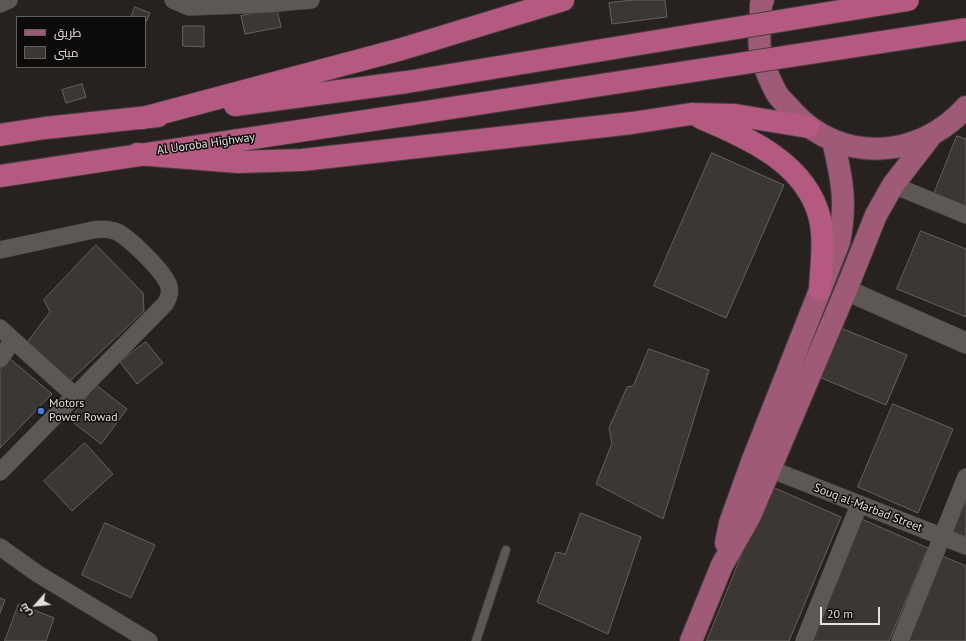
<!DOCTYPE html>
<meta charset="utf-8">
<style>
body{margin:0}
#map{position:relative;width:966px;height:641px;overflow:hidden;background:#272220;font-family:"PT Sans",Cairo,sans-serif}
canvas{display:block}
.legend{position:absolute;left:16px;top:16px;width:130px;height:52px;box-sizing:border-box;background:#0e0c0b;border:1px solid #63615f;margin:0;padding:5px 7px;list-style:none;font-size:12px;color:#e3e0de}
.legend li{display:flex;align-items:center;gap:8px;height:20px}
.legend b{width:20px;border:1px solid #63615f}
.north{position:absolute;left:16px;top:585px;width:40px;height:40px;-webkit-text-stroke:3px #0e0c0b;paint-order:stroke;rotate:243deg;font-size:11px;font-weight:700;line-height:16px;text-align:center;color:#e3e0de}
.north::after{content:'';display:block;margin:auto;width:14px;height:18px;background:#e3e0de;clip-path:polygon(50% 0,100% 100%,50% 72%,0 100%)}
.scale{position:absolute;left:820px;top:607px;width:60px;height:18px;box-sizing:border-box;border:2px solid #e3e0de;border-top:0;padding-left:5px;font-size:12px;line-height:14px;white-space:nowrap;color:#e3e0de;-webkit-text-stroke:3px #0e0c0b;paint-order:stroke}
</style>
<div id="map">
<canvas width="966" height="641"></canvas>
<ul class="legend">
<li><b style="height:5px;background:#9e5a76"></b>طريق</li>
<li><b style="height:11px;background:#3c3735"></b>مبنى</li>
</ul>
<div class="north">ش</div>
<div class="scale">20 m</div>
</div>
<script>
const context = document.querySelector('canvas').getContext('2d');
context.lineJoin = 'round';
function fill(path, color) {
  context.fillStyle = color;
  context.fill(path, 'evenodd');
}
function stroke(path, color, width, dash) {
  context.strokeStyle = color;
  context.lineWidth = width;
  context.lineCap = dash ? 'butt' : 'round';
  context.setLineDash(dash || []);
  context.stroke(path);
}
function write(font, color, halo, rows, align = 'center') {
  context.font = font + ' "PT Sans",sans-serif';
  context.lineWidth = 3;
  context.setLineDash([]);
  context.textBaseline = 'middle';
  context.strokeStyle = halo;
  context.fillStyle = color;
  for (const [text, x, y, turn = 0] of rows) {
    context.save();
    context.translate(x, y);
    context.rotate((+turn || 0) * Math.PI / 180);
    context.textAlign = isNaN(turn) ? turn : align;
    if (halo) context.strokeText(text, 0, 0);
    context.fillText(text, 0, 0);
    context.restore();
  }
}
const building = new Path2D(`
 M 634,0 L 665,0 L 667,17 L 612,24 L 609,3 Z
 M 135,7 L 150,13 L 145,24 L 145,17 L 131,17 Z
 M 277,9 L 281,27 L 245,34 L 241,16 Z
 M 183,26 L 204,26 L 204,47 L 183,46 Z
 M 82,84 L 86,97 L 66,103 L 62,90 Z
 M 957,136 L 966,139 L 966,207 L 934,194 Z
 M 712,153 L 784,185 L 726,318 L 654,286 Z
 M 921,231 L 966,249 L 966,317 L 897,289 Z
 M 96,245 L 143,293 L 144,311 L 70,381 L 25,345 L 50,312 L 44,300 Z
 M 836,326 L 907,355 L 886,405 L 819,377 Z
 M 146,342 L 163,363 L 137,384 L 120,362 Z
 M 649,349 L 709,370 L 663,519 L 596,484 L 612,443 L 609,428 L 627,387 L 633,386 Z
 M 9,358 L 52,394 L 0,448 L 0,371 Z
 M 96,385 L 127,409 L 101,444 L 70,420 Z
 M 893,404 L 953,429 L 918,513 L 858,487 Z
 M 85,443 L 113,474 L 72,511 L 44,481 Z
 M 770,486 L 841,517 L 789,641 L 707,641 Z
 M 966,494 L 966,538 L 950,532 Z
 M 581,513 L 641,537 L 608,634 L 537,602 L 556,552 L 565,554 Z
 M 857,517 L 928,548 L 889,641 L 807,641 Z
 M 105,523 L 155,545 L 131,598 L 82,575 Z
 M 942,556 L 966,566 L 966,641 L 908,641 Z
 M 0,598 L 5,600 L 0,613 Z
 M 19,604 L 54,618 L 46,641 L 5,641 Z`);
fill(building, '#3c3735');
stroke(building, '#67615e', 1);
const service = new Path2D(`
 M 476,641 L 506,550`);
const minor = new Path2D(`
 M 173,0 L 189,7 L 267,4 L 311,0
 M 0,4 L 9,0
 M 893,185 L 966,215
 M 0,250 L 93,230 C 100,229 107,229 115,231 C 127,235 167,274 169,287 C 171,293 168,299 165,304 L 0,472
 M 0,328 L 74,395
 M 0,359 L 13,340
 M 770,469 L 966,546
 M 0,547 L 38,574 L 149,641
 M 804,641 L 859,505
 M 900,641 L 966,477`);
const tertiary = new Path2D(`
 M 846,290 L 966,343`);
const primary = new Path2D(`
 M 763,0 L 761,4 C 761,19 758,35 760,50 C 761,60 771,83 776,92 C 780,100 789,106 794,113 C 842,164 920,159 966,107
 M 726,543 L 730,523 L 752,462 L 839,242 C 847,203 842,179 833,141
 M 691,641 L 722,565 L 750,516 L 846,290 L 876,215 L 893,185 L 930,137`);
const trunk = new Path2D(`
 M 235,105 L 407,82
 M 143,118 L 402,49 L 563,0
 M 701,118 C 749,138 807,164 820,219 C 825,242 821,267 820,290
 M 0,135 L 45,128 L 158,116
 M 137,154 L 238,162 L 302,160 L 632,123 L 691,114 L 735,115 L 808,127
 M 0,176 L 412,114`);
stroke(service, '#433e3d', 10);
stroke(minor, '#433e3d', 18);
stroke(tertiary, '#433e3d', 22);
stroke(primary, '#433e3d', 24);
stroke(trunk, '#433e3d', 24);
stroke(service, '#5d5855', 8);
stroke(minor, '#5d5855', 17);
stroke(tertiary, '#5d5855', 21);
stroke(primary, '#9e5a76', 22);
stroke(trunk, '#b45a81', 22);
const trunkBridge = new Path2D(`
 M 407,82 L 908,0
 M 412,114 L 966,29`);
stroke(trunkBridge, '#433e3d', 24, []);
stroke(trunkBridge, '#b45a81', 22);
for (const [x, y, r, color] of [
 [41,411,4,"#3f7fe0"]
]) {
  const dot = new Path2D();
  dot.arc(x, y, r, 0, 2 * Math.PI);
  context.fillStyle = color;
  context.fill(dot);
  stroke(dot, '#0e0c0b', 1.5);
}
write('12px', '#e3e0de', '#0e0c0b', [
 ["Al Uoroba Highway",206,144,-8],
 ["Souq al-Marbad Street",868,508,21]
]);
write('12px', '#e3e0de', '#0e0c0b', [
 ["Motors",49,404],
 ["Power Rowad",49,418]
], 'left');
</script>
